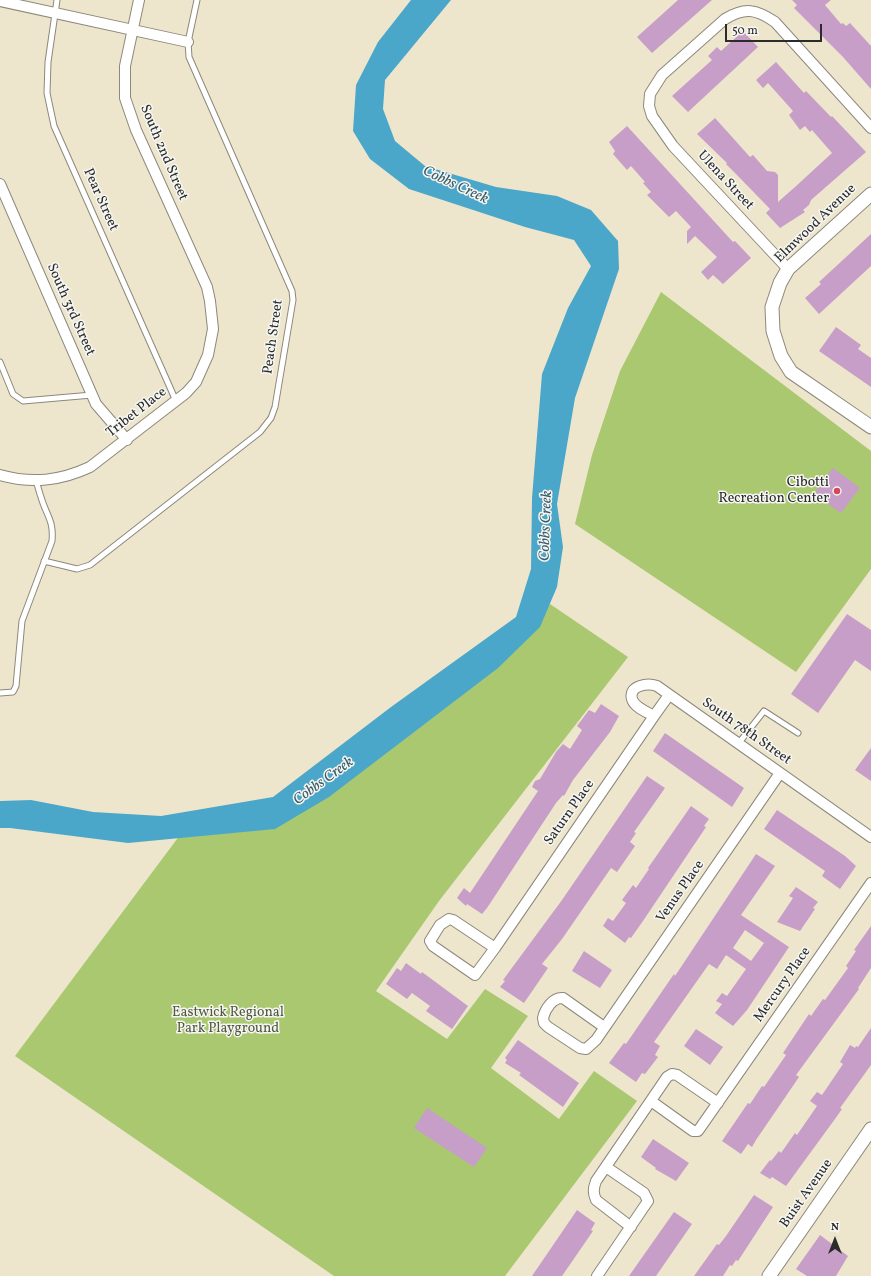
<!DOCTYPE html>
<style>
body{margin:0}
#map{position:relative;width:871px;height:1276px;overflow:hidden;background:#ede6cd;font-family:Vollkorn,serif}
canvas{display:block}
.north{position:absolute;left:815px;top:1220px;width:40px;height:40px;-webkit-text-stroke:3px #f6f6f2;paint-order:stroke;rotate:0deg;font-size:11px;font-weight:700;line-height:16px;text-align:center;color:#2b2b2b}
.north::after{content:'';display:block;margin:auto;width:14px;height:18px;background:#2b2b2b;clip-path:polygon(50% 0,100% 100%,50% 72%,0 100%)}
.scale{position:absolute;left:725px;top:24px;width:97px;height:18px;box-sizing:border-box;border:2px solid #2b2b2b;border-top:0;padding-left:5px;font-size:12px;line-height:14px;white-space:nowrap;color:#2b2b2b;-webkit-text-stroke:3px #f6f6f2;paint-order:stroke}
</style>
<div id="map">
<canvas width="871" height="1276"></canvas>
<div class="north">N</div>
<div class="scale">50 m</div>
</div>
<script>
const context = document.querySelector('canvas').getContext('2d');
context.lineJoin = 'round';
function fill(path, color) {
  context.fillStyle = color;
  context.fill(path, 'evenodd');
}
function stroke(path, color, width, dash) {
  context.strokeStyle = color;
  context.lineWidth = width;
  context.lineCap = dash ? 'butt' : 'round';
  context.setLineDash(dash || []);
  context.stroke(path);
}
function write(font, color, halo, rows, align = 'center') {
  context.font = font + ' Vollkorn,serif';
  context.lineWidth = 3;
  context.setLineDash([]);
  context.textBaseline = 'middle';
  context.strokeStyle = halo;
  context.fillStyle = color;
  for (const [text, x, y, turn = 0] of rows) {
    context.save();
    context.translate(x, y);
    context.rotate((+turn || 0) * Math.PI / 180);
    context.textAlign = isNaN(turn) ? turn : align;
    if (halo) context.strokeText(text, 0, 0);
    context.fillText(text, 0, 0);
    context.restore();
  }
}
fill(new Path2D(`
 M 661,292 L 871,451 L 871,569 L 796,672 L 575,524 L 592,455 L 620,371 Z
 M 550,604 L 628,657 L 439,901 L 376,991 L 447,1039 L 485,989 L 528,1016 L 491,1068 L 559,1119 L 594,1071 L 637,1101 L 505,1276 L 334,1276 L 15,1056 L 183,831 L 292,817 Z`), '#a9c870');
fill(new Path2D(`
 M 411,0 L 451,0 L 385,80 L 383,109 L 395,141 L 425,166 L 496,187 L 557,196 L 591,210 L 618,241 L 619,269 L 575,398 L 557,504 L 563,547 L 557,587 L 540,627 L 498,668 L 329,797 L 275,829 L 128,843 L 10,828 L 0,828 L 0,801 L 31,800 L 93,812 L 161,816 L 273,797 L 391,707 L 516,617 L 531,569 L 532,498 L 542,374 L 568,308 L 591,266 L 574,240 L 525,227 L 409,189 L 370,159 L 353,131 L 356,85 L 378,42 Z`), '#4ba7c9');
fill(new Path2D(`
 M 678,0 L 712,0 L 652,53 L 637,37 Z
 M 792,0 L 831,0 L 825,5 L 841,24 L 843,23 L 846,26 L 850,23 L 871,46 L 871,89 L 843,57 L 794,8 L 797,5 Z
 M 743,31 L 758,47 L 688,112 L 672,96 L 712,60 L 708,56 L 717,47 L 721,51 Z
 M 776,62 L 804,93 L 806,91 L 831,117 L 832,116 L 866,152 L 811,200 L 809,205 L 803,210 L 805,212 L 780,228 L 766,213 L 770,209 L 736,174 L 726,164 L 727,163 L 697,134 L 715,118 L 750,157 L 753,155 L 767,171 L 775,172 L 778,175 L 778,202 L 795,187 L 832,153 L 812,130 L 810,132 L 805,126 L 800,130 L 789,115 L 793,111 L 768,83 L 763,88 L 756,80 Z
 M 627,126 L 733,242 L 735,241 L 751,258 L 723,284 L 713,275 L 708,280 L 701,272 L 717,257 L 695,236 L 687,244 L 687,231 L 691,227 L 676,211 L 669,217 L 647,195 L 651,192 L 643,183 L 645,182 L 631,166 L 627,170 L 613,154 L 615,151 L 609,142 Z
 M 871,234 L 871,266 L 819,314 L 805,298 L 821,284 L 819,282 Z
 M 836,327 L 861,345 L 858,349 L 871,358 L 871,387 L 819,351 Z
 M 833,468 L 860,488 L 841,513 L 814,494 Z
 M 847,614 L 871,630 L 871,671 L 855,660 L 818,713 L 791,694 Z
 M 601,704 L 619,716 L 610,732 L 573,780 L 564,796 L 563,795 L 556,803 L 487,908 L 482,914 L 467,904 L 466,906 L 457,898 L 464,888 L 470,893 L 538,791 L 532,787 L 535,781 L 540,779 L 556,752 L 563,744 L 570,749 L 582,730 L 577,726 L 589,710 L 595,713 Z
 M 665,733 L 744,788 L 732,807 L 653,751 Z
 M 871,748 L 871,781 L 855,770 Z
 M 647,776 L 665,788 L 634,832 L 636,833 L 630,842 L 635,846 L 617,872 L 611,868 L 562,939 L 542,964 L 548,968 L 524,1003 L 500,987 L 505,981 L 503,980 L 562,900 Z
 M 691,806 L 709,819 L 704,826 L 706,827 L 645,918 L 631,938 L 629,937 L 625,943 L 603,926 L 608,918 L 613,921 L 626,903 L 622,900 L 633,885 L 636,888 L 649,869 L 648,868 Z
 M 777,810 L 845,856 L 856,866 L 840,889 L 822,876 L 825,871 L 764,829 Z
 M 756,854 L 775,866 L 741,915 L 789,947 L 747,1010 L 733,1026 L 715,1013 L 722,1004 L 716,1001 L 722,993 L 727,996 L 746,969 L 726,955 L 717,969 L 709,964 L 654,1042 L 660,1046 L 655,1055 L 658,1057 L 645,1074 L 642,1073 L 636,1082 L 609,1063 L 624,1043 L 626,1044 L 674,974 L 675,976 ZM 745,930 L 764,943 L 751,961 L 733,948 Z
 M 796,887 L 818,902 L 813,908 L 815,909 L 800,931 L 777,922 L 793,898 L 789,896 Z
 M 871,926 L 871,968 L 858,988 L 859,989 L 796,1075 L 799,1077 L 756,1140 L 752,1147 L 748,1144 L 741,1154 L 722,1141 L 748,1103 L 750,1104 L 762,1086 L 764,1087 L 786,1055 L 783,1053 L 809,1014 L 811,1016 L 823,999 L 825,1000 L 848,968 L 846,966 L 856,951 L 854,950 Z
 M 584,951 L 612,970 L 600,988 L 572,971 Z
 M 406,963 L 421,974 L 422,972 L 468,1006 L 452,1029 L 426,1011 L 430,1006 L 412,993 L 407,999 L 386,984 L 397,968 L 401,971 Z
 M 871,1028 L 871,1065 L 840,1108 L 842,1109 L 835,1119 L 786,1186 L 772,1177 L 770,1179 L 760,1173 L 770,1160 L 771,1161 L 779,1151 L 781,1153 L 795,1133 L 797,1135 L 817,1106 L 810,1101 L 817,1092 L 822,1095 L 843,1064 L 840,1062 L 850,1045 L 855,1048 L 856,1046 L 858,1047 Z
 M 696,1029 L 723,1047 L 710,1065 L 684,1046 Z
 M 518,1040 L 579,1083 L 563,1107 L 519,1075 L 521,1073 L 505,1063 L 507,1060 L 505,1058 Z
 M 427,1108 L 487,1148 L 474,1167 L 414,1128 Z
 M 653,1139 L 689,1163 L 676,1181 L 655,1169 L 656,1168 L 641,1157 Z
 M 754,1195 L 773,1207 L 738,1261 L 736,1260 L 732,1266 L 730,1265 L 723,1276 L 694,1276 L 717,1244 L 719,1245 L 726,1236 Z
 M 577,1210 L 595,1223 L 591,1230 L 593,1231 L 571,1263 L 562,1276 L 532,1276 Z
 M 674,1212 L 692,1224 L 656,1276 L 629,1276 Z
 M 820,1235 L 848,1256 L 836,1276 L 807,1276 L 796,1269 Z`), '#c69ec7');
const service = new Path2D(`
 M 57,0 L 48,62 L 47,93 L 54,126 L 176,401
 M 0,362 L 13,394 L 23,401 L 92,395
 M 44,561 L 77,569 L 90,565 L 260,432 L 271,418 L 275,407 L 293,300 L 292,291 L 189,57 L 188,42 L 197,0
 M 0,693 L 13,692 L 16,686 L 22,621 L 52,541 C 54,520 46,515 41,497 C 39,492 38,486 36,481
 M 738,744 L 764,711 L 798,733`);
const minor = new Path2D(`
 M 0,1 L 188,42
 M 0,184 L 96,404 L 127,440
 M 788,269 L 673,146 L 652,116 L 649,106 L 650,94 L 662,75 L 725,19 C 745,7 756,9 775,22 L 871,128
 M 0,475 C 32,484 60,481 90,467 L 186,393 L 196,382 L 208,355 L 213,329 L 210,301 L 207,287 L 136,130 L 125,98 L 125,66 L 139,0
 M 654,716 C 647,712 634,707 632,699 C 628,685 648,683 657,686 L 871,837
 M 495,948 L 453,920 L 449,919 L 440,925 L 430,941 L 433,946 L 475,975 L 495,948 L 654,716 L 669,695
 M 604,1027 L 563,998 C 553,997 545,1009 543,1018 L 544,1023 L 548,1027 L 580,1048 L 586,1049 L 596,1040 L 780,773
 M 651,1101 L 693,1131 L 698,1131 L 871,883
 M 631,1227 L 596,1200 C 593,1193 593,1189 596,1181 L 667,1077 L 672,1074 L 677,1075 L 718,1103
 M 597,1276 L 648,1201 L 644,1193 L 606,1167`);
const tertiary = new Path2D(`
 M 871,194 L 788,269 L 780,283 L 772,307 L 773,331 L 781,356 L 791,372 L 871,427
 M 769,1276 L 871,1129`);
stroke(service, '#8c887c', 7);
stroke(minor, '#8c887c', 12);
stroke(tertiary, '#8c887c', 15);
stroke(service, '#fff', 5);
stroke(minor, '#fff', 10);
stroke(tertiary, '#fff', 13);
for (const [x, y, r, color] of [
 [837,491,4,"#d1495b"]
]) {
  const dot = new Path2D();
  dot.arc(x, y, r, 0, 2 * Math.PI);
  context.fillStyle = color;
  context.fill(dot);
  stroke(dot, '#f6f6f2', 1.5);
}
write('14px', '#2b2b2b', '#f6f6f2', [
 ["South 2nd Street",163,153,67],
 ["Ulena Street",725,181,47],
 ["Pear Street",100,200,66],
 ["Elmwood Avenue",816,224,-44],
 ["South 3rd Street",70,310,66],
 ["Peach Street",274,337,-82],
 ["Tribet Place",137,413,-38],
 ["South 78th Street",746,732,35],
 ["Saturn Place",570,813,-55],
 ["Venus Place",681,892,-55],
 ["Mercury Place",783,985,-55],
 ["Buist Avenue",807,1194,-55]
]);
write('14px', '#2b2b2b', '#f6f6f2', [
 ["Cibotti",829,483],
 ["Recreation Center",829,499]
], 'right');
write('14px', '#515a40', '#f6f6f2', [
 ["Eastwick Regional",228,1013],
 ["Park Playground",228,1029]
]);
write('italic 15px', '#385d6a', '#f6f6f2', [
 ["Cobbs Creek",455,186,25],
 ["Cobbs Creek",547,526,-88],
 ["Cobbs Creek",324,782,-36]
]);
</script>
